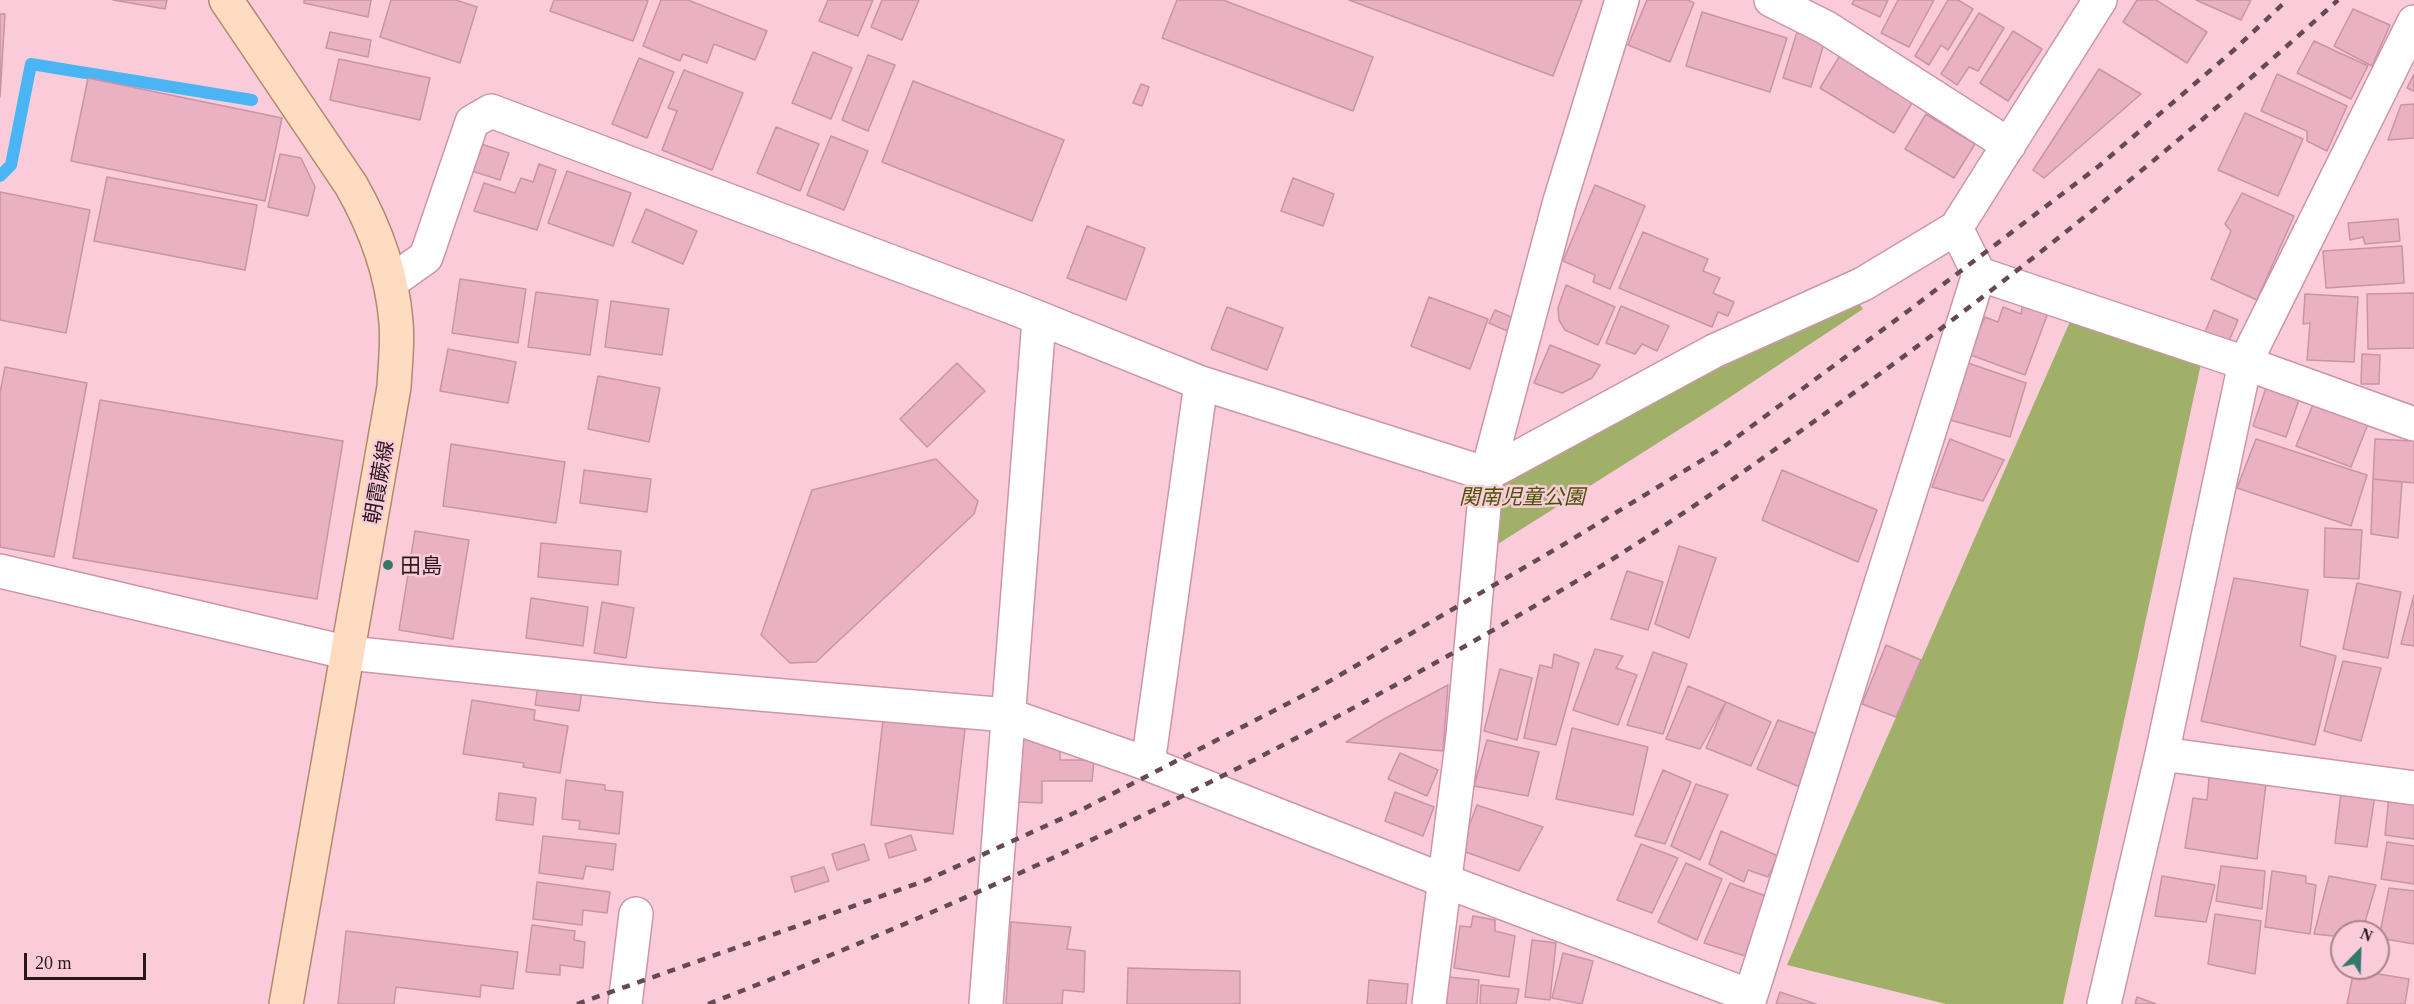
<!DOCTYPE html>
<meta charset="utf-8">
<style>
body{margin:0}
#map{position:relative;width:2414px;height:1004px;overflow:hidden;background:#faccda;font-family:Georgia,serif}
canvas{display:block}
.north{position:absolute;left:2330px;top:920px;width:60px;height:60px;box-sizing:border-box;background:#faccda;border:2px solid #a7848f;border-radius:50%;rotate:23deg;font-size:16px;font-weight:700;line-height:24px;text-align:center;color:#2b171e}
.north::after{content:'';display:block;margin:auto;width:21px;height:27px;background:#34786a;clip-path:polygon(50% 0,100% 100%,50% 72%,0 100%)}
.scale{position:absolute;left:24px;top:953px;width:122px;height:27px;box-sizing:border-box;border:3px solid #2b171e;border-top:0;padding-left:8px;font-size:18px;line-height:21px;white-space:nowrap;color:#2b171e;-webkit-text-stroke:4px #faccda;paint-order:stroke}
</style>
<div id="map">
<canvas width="2414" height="1004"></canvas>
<div class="north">N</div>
<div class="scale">20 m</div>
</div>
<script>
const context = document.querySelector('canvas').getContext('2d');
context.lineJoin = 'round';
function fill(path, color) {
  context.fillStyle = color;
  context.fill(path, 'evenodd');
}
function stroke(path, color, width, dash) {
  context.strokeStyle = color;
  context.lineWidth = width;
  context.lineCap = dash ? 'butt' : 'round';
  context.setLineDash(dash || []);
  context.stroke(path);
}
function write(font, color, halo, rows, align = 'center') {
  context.font = font + ' Georgia,"Noto Sans JP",serif';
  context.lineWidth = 5;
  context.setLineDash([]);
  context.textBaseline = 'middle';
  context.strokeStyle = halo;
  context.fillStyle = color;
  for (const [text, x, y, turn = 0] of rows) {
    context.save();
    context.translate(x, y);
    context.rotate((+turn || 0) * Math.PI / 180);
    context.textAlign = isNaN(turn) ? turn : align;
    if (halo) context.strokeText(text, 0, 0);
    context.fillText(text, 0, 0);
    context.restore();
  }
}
fill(new Path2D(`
 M 1855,298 L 1863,309 L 1718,405 L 1490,549 L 1494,480 Z
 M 2072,317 L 2202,359 L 2063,1004 L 1946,1004 L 1787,965 Z`), '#a1b068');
stroke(new Path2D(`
 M 0,176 L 11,165 L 31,64 L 252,100`), '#4ab5f4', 12);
const building = new Path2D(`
 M 113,0 L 167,0 L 165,9 Z
 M 304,0 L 371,0 L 368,17 L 304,3 Z
 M 391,0 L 456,0 L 477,7 L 460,63 L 380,37 Z
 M 554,0 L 646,0 L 648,1 L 633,41 L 550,11 Z
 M 661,0 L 688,0 L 767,31 L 755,60 L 714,44 L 707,63 L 683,54 L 680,61 L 643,46 Z
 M 828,0 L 873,0 L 858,36 L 819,21 Z
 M 882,0 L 919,0 L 902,40 L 871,27 Z
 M 1177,0 L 1223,0 L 1373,57 L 1353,111 L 1162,38 Z
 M 1349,0 L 1582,0 L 1553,76 Z
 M 1647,0 L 1688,0 L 1694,3 L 1670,62 L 1628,45 Z
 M 1854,0 L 1888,0 L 1880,17 L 1852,4 Z
 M 1898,0 L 1934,0 L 1909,47 L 1881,33 Z
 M 1948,0 L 1958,0 L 1973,9 L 1948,50 L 1941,45 L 1929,65 L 1915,56 Z
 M 2137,0 L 2156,0 L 2207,32 L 2187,63 L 2123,22 Z
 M 2196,0 L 2251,0 L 2241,20 Z
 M 2353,9 L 2390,25 L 2372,66 L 2334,46 Z
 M 1702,12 L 1787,38 L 1770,92 L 1686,66 Z
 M 1979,13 L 2004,28 L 1978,71 L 1969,67 L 1957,85 L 1941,74 Z
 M 0,14 L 5,14 L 0,97 Z
 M 2013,31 L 2042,49 L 2008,101 L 1980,83 Z
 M 330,32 L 371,40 L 368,57 L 326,48 Z
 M 1797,32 L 1825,40 L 1811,87 L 1783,78 Z
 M 2314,41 L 2368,66 L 2351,99 L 2297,73 Z
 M 813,52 L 852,68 L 831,119 L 792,103 Z
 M 1841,54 L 1915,98 L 1894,133 L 1820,88 Z
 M 868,55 L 895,65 L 868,131 L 842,120 Z
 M 639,58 L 674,72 L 647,138 L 612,124 Z
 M 339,59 L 430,78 L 420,120 L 330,100 Z
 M 2099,69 L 2141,94 L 2044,178 L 2033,170 Z
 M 684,70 L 743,93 L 712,170 L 662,150 L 677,111 L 668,108 Z
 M 2277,74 L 2347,106 L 2327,151 L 2307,141 L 2307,131 L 2261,111 Z
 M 2414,74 L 2414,91 L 2407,88 Z
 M 88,78 L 282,118 L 265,201 L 71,161 Z
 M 913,81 L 1064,140 L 1032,221 L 882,162 Z
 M 1141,84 L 1149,87 L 1142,106 L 1133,103 Z
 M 2414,104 L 2414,138 L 2388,140 L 2401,105 Z
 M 2245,113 L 2303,139 L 2278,196 L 2218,170 Z
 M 1926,114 L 1975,144 L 1954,178 L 1905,149 Z
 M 776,127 L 819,144 L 800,191 L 757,173 Z
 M 831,136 L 868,151 L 844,210 L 807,195 Z
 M 481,144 L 509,153 L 500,180 L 472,171 Z
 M 280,154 L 301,158 L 315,187 L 308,216 L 268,207 Z
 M 539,164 L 556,170 L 537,230 L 474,211 L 484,183 L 515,193 L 521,178 L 533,182 Z
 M 567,171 L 631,193 L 613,246 L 548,223 Z
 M 107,177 L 257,205 L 245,270 L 94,241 Z
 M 1293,178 L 1334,194 L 1323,226 L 1281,211 Z
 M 1595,185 L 1645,206 L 1610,289 L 1593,282 L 1595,275 L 1563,261 Z
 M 0,192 L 90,210 L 66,333 L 0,320 Z
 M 2242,193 L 2294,216 L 2257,300 L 2211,279 L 2231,231 L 2225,224 Z
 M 646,209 L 697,231 L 683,264 L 632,242 Z
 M 2398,219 L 2400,241 L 2365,244 L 2363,237 L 2350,240 L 2348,223 Z
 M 1087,226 L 1145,248 L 1126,300 L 1067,278 Z
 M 1643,232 L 1708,259 L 1703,271 L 1720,278 L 1713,293 L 1734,302 L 1728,316 L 1718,312 L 1712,327 L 1619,288 Z
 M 2402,246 L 2404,283 L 2326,288 L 2323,251 Z
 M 460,279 L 526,289 L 518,343 L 452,333 Z
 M 1566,285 L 1615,307 L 1598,345 L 1565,330 L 1559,320 L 1558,308 Z
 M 536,292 L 598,300 L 590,355 L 528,347 Z
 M 2414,293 L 2414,348 L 2368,349 L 2367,294 Z
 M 2305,294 L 2358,297 L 2354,362 L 2307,360 L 2310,323 L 2303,324 Z
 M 1429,297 L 1488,319 L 1470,369 L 1411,346 Z
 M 611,301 L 669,309 L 662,355 L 605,347 Z
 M 2023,302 L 2049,310 L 2025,375 L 1968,354 L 1985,317 L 1998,322 L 2003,307 L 2021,314 Z
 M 1621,306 L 1669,326 L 1657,351 L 1642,344 L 1635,354 L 1606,343 Z
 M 1227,307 L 1283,328 L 1267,370 L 1211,349 Z
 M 1495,310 L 1518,320 L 1512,333 L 1489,323 Z
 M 2214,310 L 2238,320 L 2229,341 L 2205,332 Z
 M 1550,345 L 1600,365 L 1592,378 L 1562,393 L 1534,383 Z
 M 448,349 L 516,362 L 508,403 L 440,391 Z
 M 2362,354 L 2380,355 L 2379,384 L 2361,384 Z
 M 957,363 L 985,391 L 927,447 L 900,419 Z
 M 1968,363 L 2026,383 L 2010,437 L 1947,419 Z
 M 5,367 L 87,383 L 54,557 L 0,547 L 0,393 Z
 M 598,376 L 660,388 L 649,442 L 588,429 Z
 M 2266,388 L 2299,400 L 2286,437 L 2253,426 Z
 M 100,400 L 343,441 L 317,599 L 73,558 Z
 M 2314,402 L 2368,424 L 2351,467 L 2296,446 Z
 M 1950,439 L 2004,460 L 1983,501 L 1932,487 Z
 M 2256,439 L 2367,475 L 2351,526 L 2237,488 Z
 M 2375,439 L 2414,441 L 2414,483 L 2373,479 Z
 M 451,444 L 565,462 L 556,523 L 443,506 Z
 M 936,459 L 978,501 L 974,514 L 816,662 L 790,663 L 761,635 L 812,490 Z
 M 584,470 L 651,479 L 647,512 L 580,503 Z
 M 1782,470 L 1877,510 L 1858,562 L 1762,520 Z
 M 2373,479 L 2402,482 L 2398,538 L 2371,534 Z
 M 2325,528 L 2362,530 L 2359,579 L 2324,577 Z
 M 415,531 L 469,540 L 453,639 L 399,630 Z
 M 541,543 L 621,551 L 618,585 L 538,577 Z
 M 1679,546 L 1716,558 L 1689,638 L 1655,624 Z
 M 1627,571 L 1663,582 L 1648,630 L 1611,619 Z
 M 2234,578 L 2308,590 L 2300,646 L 2336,656 L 2315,745 L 2201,721 Z
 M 2357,583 L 2401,592 L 2388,658 L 2343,649 Z
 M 2414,595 L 2414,646 L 2401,644 Z
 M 531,598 L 588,607 L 583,646 L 526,638 Z
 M 602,602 L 634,608 L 626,658 L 594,653 Z
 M 1886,645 L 1921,660 L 1896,717 L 1862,704 Z
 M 1595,649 L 1623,656 L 1616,668 L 1637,675 L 1618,725 L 1573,710 Z
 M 1653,652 L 1687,664 L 1663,734 L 1627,725 Z
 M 1554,654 L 1579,663 L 1556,745 L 1524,738 L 1540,665 L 1552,668 Z
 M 2343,661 L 2381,668 L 2361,741 L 2324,731 Z
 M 1500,669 L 1532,678 L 1517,740 L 1484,731 Z
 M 1448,685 L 1443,751 L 1346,742 L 1384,719 Z
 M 538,686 L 582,691 L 579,711 L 535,705 Z
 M 1688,686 L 1726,702 L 1700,749 L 1666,739 Z
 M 472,700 L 535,710 L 534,720 L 568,726 L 560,773 L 523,767 L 524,763 L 463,754 Z
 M 1726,702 L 1771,722 L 1751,766 L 1706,748 Z
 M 883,720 L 965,729 L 953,834 L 871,825 Z
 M 1778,720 L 1822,736 L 1800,787 L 1757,769 Z
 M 1572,728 L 1648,747 L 1633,815 L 1556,799 Z
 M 1022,737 L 1060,749 L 1060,760 L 1094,760 L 1092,781 L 1042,781 L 1042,803 L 1019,802 Z
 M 1487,740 L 1539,752 L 1528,796 L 1474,786 Z
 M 1400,753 L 1438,770 L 1427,796 L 1388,779 Z
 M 2210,767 L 2267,775 L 2257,859 L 2185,848 L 2193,798 L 2207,800 Z
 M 1663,770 L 1691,782 L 1665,844 L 1635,836 Z
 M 566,780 L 605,785 L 605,790 L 623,792 L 619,834 L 579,829 L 580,821 L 562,819 Z
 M 1696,784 L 1728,795 L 1700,860 L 1671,846 Z
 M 1395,792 L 1434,807 L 1423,836 L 1385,821 Z
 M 499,793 L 536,798 L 533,825 L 496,820 Z
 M 2341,793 L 2375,795 L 2367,847 L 2335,843 Z
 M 2389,795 L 2414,798 L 2414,839 L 2385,835 Z
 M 1477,805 L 1543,827 L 1519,871 L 1460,850 Z
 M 1721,831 L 1778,856 L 1768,877 L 1748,870 L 1744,882 L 1709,864 Z
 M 911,835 L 916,850 L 889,858 L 885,844 Z
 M 543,836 L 616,844 L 613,870 L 586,866 L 583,879 L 539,873 Z
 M 2387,842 L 2414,846 L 2414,884 L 2381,879 Z
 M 864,844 L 869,860 L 837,870 L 832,854 Z
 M 1641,844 L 1678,858 L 1652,913 L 1617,900 Z
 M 1686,863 L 1722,879 L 1697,940 L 1658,922 Z
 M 2221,866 L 2265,871 L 2262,909 L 2216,901 Z
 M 824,867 L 829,881 L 795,892 L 791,877 Z
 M 2272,871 L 2306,876 L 2306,883 L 2316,885 L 2310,934 L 2265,927 Z
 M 2162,876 L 2215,885 L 2206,922 L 2155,916 Z
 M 2329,876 L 2376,885 L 2362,932 L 2342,932 L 2342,937 L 2314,934 Z
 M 537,882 L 610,892 L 607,913 L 583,910 L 582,925 L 533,919 Z
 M 1730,883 L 1766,896 L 1745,956 L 1704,943 Z
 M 2389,888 L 2414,891 L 2414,944 L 2379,938 Z
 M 2215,914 L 2261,921 L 2255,974 L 2208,964 Z
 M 1473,916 L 1495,920 L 1495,931 L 1515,936 L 1509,977 L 1454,968 L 1460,926 L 1471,927 Z
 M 1011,922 L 1071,927 L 1067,949 L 1085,951 L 1084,992 L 1063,990 L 1062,1004 L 1006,1004 Z
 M 532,925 L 575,931 L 574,940 L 585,942 L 583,968 L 560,965 L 560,975 L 526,972 Z
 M 346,931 L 518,952 L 513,989 L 481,985 L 480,997 L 396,987 L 394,1004 L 338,1004 Z
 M 1532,940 L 1556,943 L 1550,1000 L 1525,997 Z
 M 1563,953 L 1593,961 L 1582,1004 L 1552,998 Z
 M 1128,968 L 1240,971 L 1240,1004 L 1127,1004 Z
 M 2354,970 L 2409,979 L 2405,1004 L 2347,1004 Z
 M 1448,977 L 1479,980 L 1477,1004 L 1446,1004 Z
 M 1369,980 L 1408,984 L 1406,1004 L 1367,1004 Z
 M 1481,985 L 1519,989 L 1516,1004 L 1480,1004 Z
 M 1780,992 L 1816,1004 L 1776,1004 Z
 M 2137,997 L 2156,1004 L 2135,1004 Z`);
fill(building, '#e9b1c2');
stroke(building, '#c994a5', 1.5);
const street = new Path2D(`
 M 1771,0 L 1825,27 L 2009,145
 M 1979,274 L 2245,363 L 2414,424
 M 391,282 L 426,257 L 472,122 L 491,111 L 1014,308 L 1201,383 L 1487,474 L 1714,351 L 1863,284 L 1956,228
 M 0,571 L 349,653 L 654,685 L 1008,715 L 1148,764 L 1445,881 L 1750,996
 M 2162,754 L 2414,788
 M 1148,764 L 1201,383
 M 625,1004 L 636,914
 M 986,1004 L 1039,320
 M 1429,1004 L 1463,736 L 1487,474 L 1560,201 L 1622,0
 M 1748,1004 L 1979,274 L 1956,228 L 2100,0
 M 2104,1004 L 2162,754 L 2245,363 L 2414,22`);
const primary = new Path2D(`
 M 226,0 L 351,185 C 375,227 392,273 396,322 C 398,343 395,366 394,387 L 286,1004`);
stroke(street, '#cc96a7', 36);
stroke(primary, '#b4886f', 36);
stroke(street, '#fff', 33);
stroke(primary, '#fedcc2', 33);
stroke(new Path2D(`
 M 577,1004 L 927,880 L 1085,808 L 1316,689 L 1561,546 L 1722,448 L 1908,311 L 2099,166 L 2234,50 L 2287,0
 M 708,1004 C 1011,887 1306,744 1585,576 C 1674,522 1758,462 1841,402 C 2015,277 2180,144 2338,0`), '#664a53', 4.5, [8, 8]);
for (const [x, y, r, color] of [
 [388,565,6,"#34786a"]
]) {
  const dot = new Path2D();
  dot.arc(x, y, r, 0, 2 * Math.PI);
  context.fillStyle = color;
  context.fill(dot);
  stroke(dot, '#faccda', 2);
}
write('21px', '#2b171e', '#faccda', [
 ["朝霞蕨線",378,482,-80]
]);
write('italic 21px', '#495401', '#faccda', [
 ["関南児童公園",1522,496]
]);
write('21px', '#2b171e', '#faccda', [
 ["田島",400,565]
], 'left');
</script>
